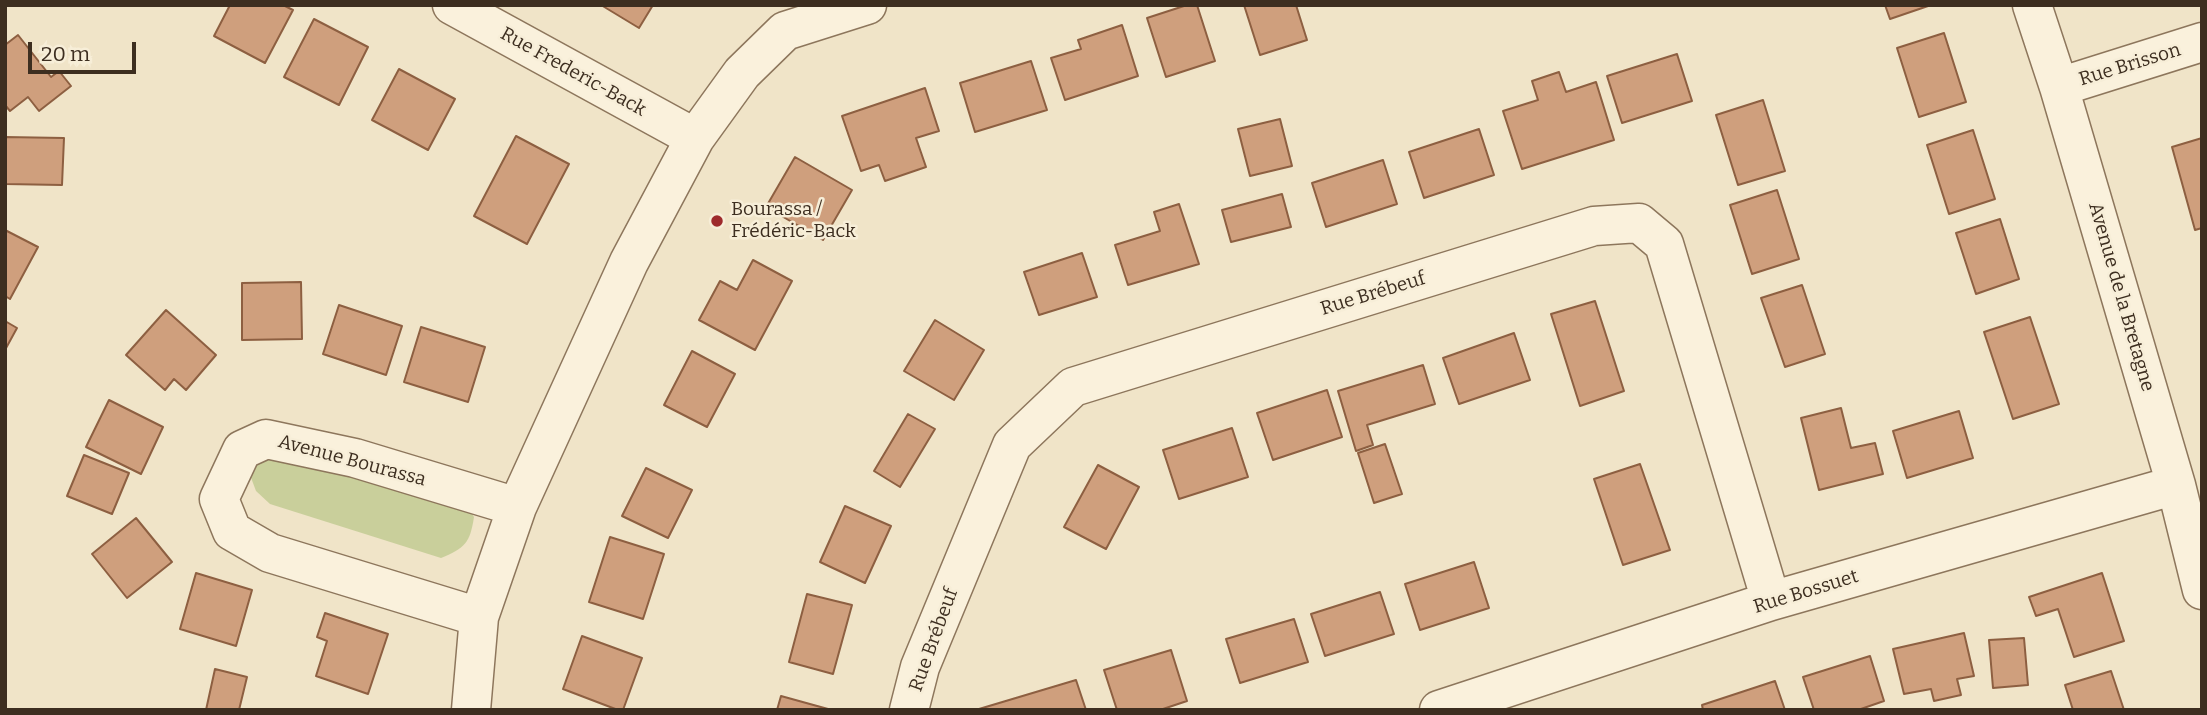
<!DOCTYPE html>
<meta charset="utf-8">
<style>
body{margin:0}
#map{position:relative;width:2207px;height:715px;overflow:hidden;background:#f0e4c8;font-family:Bitter,serif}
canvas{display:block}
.frame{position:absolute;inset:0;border:7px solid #3d2e20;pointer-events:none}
.scale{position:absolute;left:28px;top:42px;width:108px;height:32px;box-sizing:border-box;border:4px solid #3d2e20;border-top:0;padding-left:9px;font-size:21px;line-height:24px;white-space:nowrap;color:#3d2e20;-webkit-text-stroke:5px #f7eed8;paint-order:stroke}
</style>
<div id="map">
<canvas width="2207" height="715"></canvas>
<div class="frame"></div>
<div class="scale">20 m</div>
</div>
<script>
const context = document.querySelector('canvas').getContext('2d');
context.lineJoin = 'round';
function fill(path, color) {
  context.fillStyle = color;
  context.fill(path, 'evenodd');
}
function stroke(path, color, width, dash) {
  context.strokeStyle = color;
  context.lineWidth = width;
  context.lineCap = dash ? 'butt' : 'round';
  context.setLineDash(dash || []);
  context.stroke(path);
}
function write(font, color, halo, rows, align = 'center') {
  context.font = font + ' Bitter,serif';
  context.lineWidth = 5;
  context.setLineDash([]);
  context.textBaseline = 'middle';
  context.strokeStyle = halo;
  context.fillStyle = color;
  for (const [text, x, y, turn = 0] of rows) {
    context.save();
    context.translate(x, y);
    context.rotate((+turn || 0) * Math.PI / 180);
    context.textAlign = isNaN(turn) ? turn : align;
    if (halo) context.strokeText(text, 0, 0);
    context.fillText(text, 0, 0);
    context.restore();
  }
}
fill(new Path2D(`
 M 258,454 L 462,498 L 474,517 C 470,543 465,548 441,558 L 270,504 L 256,491 L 250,475 Z`), '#c9cf9b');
const building = new Path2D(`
 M 230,5 L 283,5 L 293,10 L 265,63 L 214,36 Z
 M 601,5 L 653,5 L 639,28 Z
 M 1187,5 L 1197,5 L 1215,61 L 1166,77 L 1147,18 Z
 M 1244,5 L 1296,5 L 1307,40 L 1260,55 Z
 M 1885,5 L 1931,5 L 1890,19 Z
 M 314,19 L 368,47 L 339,105 L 284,77 Z
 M 1122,25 L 1138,76 L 1065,100 L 1051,58 L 1081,49 L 1078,40 Z
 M 1944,33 L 1966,102 L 1919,117 L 1897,48 Z
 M 18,35 L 51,77 L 59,71 L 71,86 L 39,111 L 28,97 L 10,111 L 5,105 L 5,45 Z
 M 1677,54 L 1692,101 L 1622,123 L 1607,76 Z
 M 1031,61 L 1047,110 L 975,132 L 960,83 Z
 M 399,69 L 455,99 L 428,150 L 372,120 Z
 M 1559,72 L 1566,92 L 1596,82 L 1614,140 L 1522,169 L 1503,111 L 1538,100 L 1532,81 Z
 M 925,88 L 939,131 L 916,138 L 926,167 L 885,181 L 879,165 L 861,171 L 842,116 Z
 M 1763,100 L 1785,171 L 1738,185 L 1716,115 Z
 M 1280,119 L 1292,166 L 1250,176 L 1238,129 Z
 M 1479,129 L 1494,175 L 1424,198 L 1409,152 Z
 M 1973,130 L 1995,199 L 1949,214 L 1927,145 Z
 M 516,136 L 569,164 L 527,244 L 474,216 Z
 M 5,137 L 64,138 L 62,185 L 5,184 Z
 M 2202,138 L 2202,228 L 2195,230 L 2172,147 Z
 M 795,157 L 852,190 L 823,240 L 766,207 Z
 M 1383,160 L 1397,204 L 1326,227 L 1312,183 Z
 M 1777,190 L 1799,259 L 1752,274 L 1730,205 Z
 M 1282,194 L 1291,227 L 1231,242 L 1222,210 Z
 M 1179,204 L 1199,264 L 1128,285 L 1115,245 L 1160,231 L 1154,212 Z
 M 2000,219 L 2019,279 L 1976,294 L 1956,233 Z
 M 5,230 L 38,247 L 10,299 L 5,296 Z
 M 1082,253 L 1097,297 L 1039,315 L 1024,272 Z
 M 753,260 L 792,281 L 755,350 L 699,320 L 720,281 L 737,290 Z
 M 301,282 L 302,339 L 242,340 L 242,283 Z
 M 1802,285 L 1825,354 L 1785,367 L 1761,298 Z
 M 1595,301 L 1624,391 L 1580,406 L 1551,314 Z
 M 339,305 L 402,326 L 386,375 L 323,354 Z
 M 166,310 L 216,355 L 186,390 L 174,379 L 165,390 L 126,355 Z
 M 2030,317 L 2059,404 L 2013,419 L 1984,332 Z
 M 935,320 L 984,350 L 954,400 L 904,371 Z
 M 5,321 L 17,328 L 5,350 Z
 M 421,327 L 485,347 L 468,402 L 404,382 Z
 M 1514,333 L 1530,380 L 1459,404 L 1443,358 Z
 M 692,351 L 735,374 L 707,427 L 664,405 Z
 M 1423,365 L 1435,404 L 1367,425 L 1373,445 L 1356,451 L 1338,391 Z
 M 1327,390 L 1342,437 L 1273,460 L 1257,413 Z
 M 109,400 L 163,427 L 141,474 L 86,447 Z
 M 1841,408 L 1851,448 L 1875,443 L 1883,474 L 1819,490 L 1801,418 Z
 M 1959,411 L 1973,458 L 1907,478 L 1893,431 Z
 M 908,414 L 935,429 L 900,487 L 874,471 Z
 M 1232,428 L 1248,477 L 1179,499 L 1163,450 Z
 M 1385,444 L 1402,494 L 1374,503 L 1358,453 Z
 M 84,455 L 129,473 L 112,514 L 67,496 Z
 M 1640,464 L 1670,550 L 1623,565 L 1594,479 Z
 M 1098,465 L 1139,487 L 1106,549 L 1064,527 Z
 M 646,468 L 692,490 L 668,538 L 622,516 Z
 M 845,506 L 891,526 L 865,583 L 820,562 Z
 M 136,518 L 172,562 L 127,598 L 92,554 Z
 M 610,537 L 664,554 L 643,619 L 589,602 Z
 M 1474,562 L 1489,608 L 1420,630 L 1405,584 Z
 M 196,573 L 252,590 L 236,646 L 180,629 Z
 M 2102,573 L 2124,641 L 2074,657 L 2058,609 L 2036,616 L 2029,597 Z
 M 1380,592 L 1394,634 L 1325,656 L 1311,614 Z
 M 807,594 L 852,605 L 833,674 L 789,662 Z
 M 325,613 L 388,634 L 368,694 L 316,676 L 327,641 L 317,637 Z
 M 1294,619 L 1308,662 L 1240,683 L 1226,639 Z
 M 1964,633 L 1974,676 L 1957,679 L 1961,695 L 1934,701 L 1931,689 L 1904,694 L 1893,649 Z
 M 582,636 L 642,658 L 623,710 L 618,710 L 563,689 Z
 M 2024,638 L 2028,685 L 1993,688 L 1989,640 Z
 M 1171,650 L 1187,701 L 1160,710 L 1117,710 L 1104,670 Z
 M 1870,656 L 1884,701 L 1858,710 L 1814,710 L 1803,677 Z
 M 215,669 L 247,677 L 239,710 L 206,710 Z
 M 2111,671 L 2124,710 L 2073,710 L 2065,685 Z
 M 1076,680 L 1086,710 L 979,709 Z
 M 1775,681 L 1785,710 L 1703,710 L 1702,705 Z
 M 781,696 L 828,709 L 828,710 L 777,710 Z`);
fill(building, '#cf9f7d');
stroke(building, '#8d5f41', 2);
const minor = new Path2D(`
 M 452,5 L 695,138
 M 2032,5 L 2059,87 L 2176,485 L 2202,590
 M 2059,87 L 2202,42
 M 479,617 L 270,553 L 232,531 L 219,499 L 242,450 L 266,439 L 355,458 L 517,507
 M 471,710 L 479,617 L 517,507 L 629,262 L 695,138 L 742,73 L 785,31 L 867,5
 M 909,710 L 920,667 L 1012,445 L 1073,387 L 1594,226 L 1639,223 L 1664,244 L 1771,601
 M 1439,710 L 1771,601 L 2176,485`);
stroke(minor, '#8d765c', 41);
stroke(minor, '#faf1dc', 38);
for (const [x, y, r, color] of [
 [717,221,7,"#9e2a2b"]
]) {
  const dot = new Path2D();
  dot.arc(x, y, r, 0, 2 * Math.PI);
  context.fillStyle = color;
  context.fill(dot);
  stroke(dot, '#f7eed8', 2.5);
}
write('19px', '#3d2e20', '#f7eed8', [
 ["Rue Brisson",2130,65,-17],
 ["Rue Frederic-Back",573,72,29],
 ["Rue Brébeuf",1373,294,-17],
 ["Avenue de la Bretagne",2121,297,74],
 ["Avenue Bourassa",352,461,15],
 ["Rue Bossuet",1806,592,-17],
 ["Rue Brébeuf",934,640,-70]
]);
write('19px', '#3d2e20', '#f7eed8', [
 ["Bourassa /",731,210],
 ["Frédéric-Back",731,232]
], 'left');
</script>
